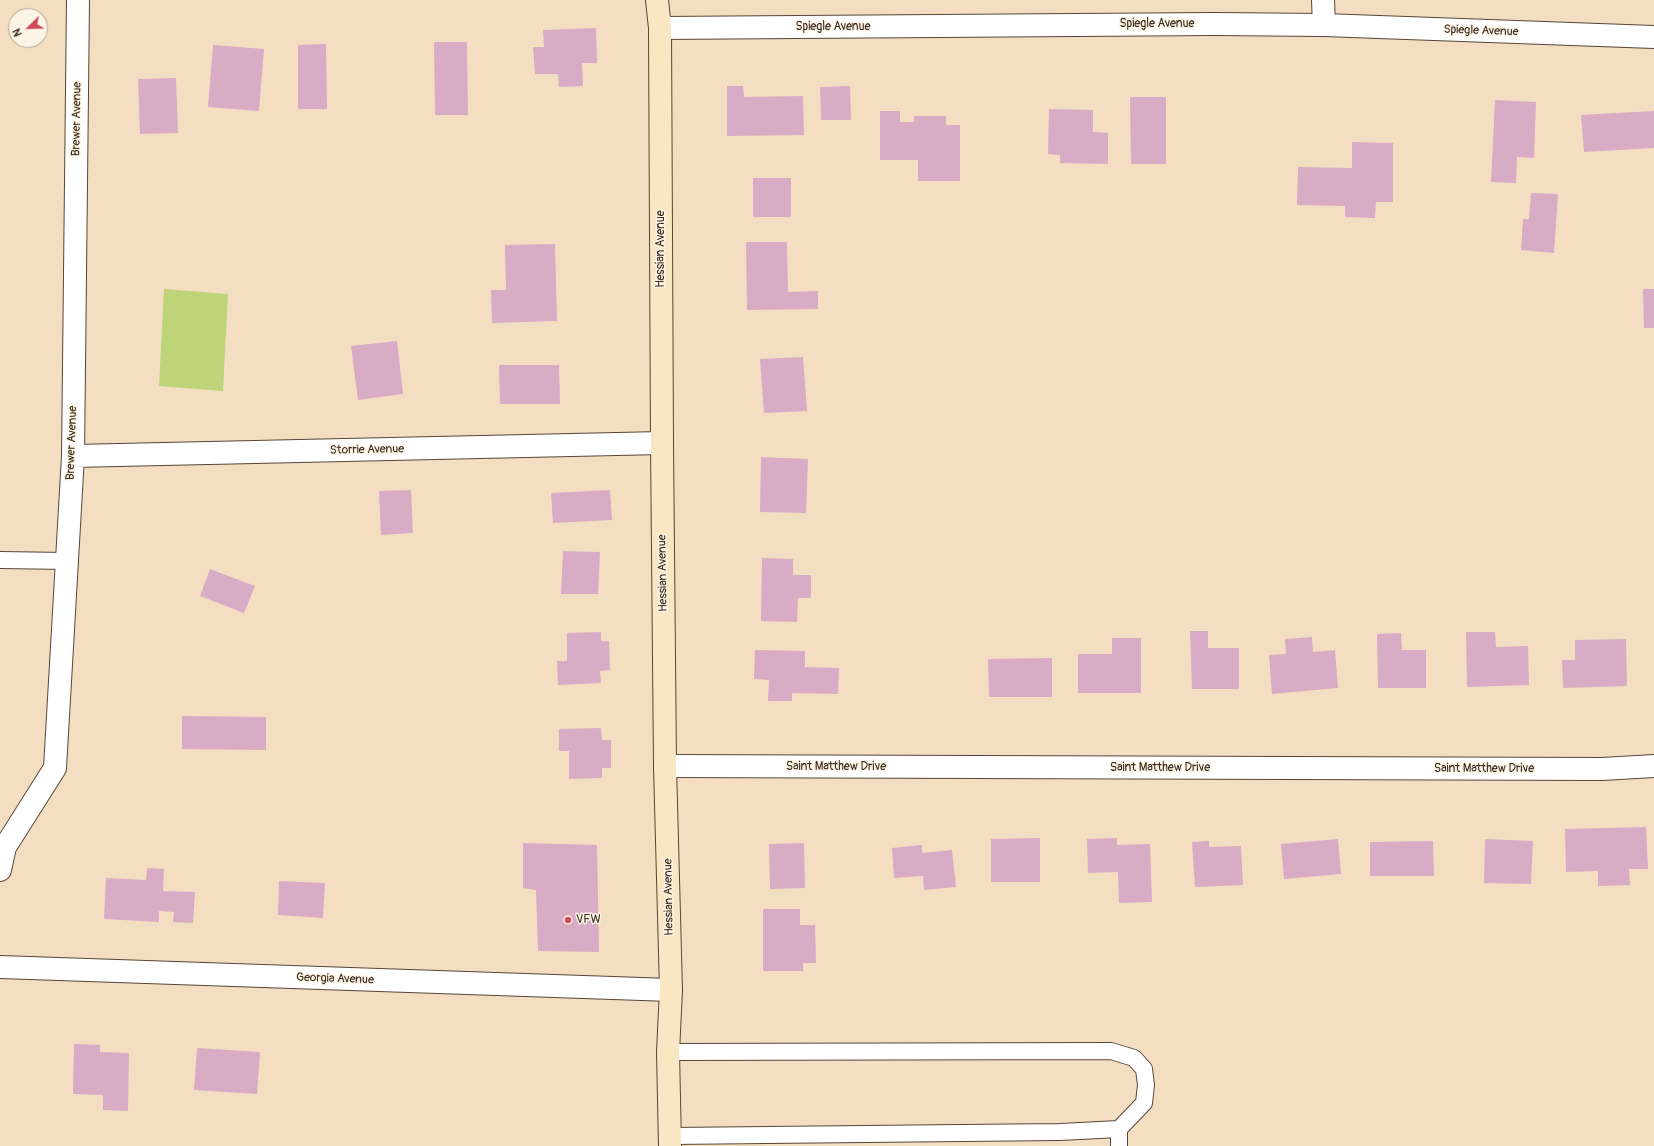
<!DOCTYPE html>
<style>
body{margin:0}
#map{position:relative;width:1654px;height:1146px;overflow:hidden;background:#f4dec2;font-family:Pangolin,sans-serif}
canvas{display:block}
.north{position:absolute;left:8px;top:8px;width:40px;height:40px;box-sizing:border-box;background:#fcf5e5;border:1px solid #afa495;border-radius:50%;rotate:247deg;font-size:11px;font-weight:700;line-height:16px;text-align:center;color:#3b2a1e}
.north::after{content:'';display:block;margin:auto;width:14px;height:18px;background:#d1495b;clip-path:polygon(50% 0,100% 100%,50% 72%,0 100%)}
</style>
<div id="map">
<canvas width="1654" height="1146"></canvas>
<div class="north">N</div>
</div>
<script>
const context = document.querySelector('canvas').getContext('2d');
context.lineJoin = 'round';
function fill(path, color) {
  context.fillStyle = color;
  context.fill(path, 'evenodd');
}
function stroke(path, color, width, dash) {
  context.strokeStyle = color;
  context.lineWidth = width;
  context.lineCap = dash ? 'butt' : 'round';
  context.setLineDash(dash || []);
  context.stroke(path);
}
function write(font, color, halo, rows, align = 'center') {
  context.font = font + ' Pangolin,sans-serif';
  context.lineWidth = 3;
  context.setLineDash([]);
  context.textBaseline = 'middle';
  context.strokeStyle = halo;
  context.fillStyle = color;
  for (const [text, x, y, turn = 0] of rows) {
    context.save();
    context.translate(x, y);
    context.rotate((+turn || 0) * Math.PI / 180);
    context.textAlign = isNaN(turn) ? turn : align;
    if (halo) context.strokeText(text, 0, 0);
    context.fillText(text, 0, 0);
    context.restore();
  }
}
fill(new Path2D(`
 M 164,289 L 228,294 L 223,391 L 159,386 Z`), '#bdd479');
fill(new Path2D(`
 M 596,28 L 597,63 L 582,63 L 583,86 L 559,87 L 558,74 L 535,74 L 533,47 L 544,47 L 543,30 Z
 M 434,42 L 467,42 L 468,115 L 435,115 Z
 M 326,44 L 327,109 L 298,109 L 298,45 Z
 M 213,45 L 264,49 L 259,111 L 208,107 Z
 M 176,78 L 178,133 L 140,134 L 138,79 Z
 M 727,86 L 743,86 L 744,97 L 803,96 L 804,135 L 727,136 Z
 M 850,86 L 851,120 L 821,120 L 820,87 Z
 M 1130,97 L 1166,97 L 1166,164 L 1131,164 Z
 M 1495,100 L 1536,102 L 1534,158 L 1517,157 L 1516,183 L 1491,182 Z
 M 1049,109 L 1093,110 L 1093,132 L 1108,133 L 1108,164 L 1060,163 L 1060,155 L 1048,154 Z
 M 880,111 L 900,111 L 900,122 L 914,122 L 914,116 L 946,116 L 946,125 L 960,125 L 960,181 L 918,181 L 918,160 L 880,160 Z
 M 1654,111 L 1654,148 L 1584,152 L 1581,115 Z
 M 1352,142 L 1393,143 L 1393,202 L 1376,202 L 1375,218 L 1345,217 L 1345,206 L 1297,205 L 1298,167 L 1352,168 Z
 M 753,178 L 791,178 L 791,217 L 753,217 Z
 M 1531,193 L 1558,194 L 1554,253 L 1521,250 L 1523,219 L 1529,219 Z
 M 746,242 L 787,242 L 788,292 L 818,291 L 818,309 L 747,310 Z
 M 555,244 L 557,321 L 492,323 L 491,290 L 506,290 L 505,245 Z
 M 1643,289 L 1654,289 L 1654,328 L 1644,328 Z
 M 397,341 L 403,394 L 358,400 L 351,346 Z
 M 803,357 L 807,411 L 764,413 L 760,359 Z
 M 499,365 L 559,365 L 560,404 L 500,404 Z
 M 761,457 L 808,459 L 806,513 L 760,512 Z
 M 411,490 L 413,533 L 381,535 L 379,491 Z
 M 610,490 L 612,520 L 553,523 L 551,493 Z
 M 563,551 L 600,552 L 598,594 L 561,594 Z
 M 762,558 L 793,559 L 793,575 L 811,575 L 811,598 L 798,598 L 797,622 L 761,621 Z
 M 210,569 L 255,586 L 244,613 L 200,596 Z
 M 1190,631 L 1208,631 L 1208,648 L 1239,648 L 1239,689 L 1192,689 Z
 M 601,632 L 601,641 L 609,641 L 610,670 L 600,671 L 601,683 L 558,685 L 557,661 L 567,661 L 567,633 Z
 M 1466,632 L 1495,632 L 1496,647 L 1528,646 L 1529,685 L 1467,687 Z
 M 1401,633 L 1402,650 L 1426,650 L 1426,688 L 1378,688 L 1377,634 Z
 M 1312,637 L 1313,652 L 1335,650 L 1338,688 L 1272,694 L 1269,655 L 1286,654 L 1285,639 Z
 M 1112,638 L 1141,638 L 1141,693 L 1078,693 L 1078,654 L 1112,654 Z
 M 1626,639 L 1627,686 L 1563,688 L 1562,660 L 1575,660 L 1575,640 Z
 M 755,650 L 805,651 L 805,667 L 839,668 L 838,694 L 792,693 L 792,701 L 768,701 L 769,680 L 754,679 Z
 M 1052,658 L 1052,697 L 989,697 L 988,659 Z
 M 182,716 L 266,717 L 266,750 L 182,749 Z
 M 601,728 L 602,740 L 611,740 L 611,768 L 602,768 L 602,778 L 569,779 L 569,751 L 559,751 L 559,729 Z
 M 1646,827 L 1648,869 L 1629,869 L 1630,885 L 1598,886 L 1598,871 L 1566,872 L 1565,829 Z
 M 1040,838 L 1040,882 L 991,882 L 991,839 Z
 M 1117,838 L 1117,845 L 1150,844 L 1152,902 L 1119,903 L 1118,872 L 1088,873 L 1087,839 Z
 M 1338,839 L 1341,874 L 1284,879 L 1281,844 Z
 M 1485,839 L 1533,841 L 1531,884 L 1484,883 Z
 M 1209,841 L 1209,847 L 1241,846 L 1243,885 L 1195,887 L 1192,842 Z
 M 1433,841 L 1434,876 L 1370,876 L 1370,842 Z
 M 523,843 L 597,845 L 599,952 L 538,951 L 536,890 L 523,888 Z
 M 804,843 L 805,888 L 770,889 L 769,844 Z
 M 922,845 L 922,853 L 952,850 L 956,887 L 924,890 L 923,876 L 894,878 L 892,848 Z
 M 147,868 L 164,869 L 163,891 L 195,892 L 193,923 L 173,922 L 174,912 L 159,911 L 159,922 L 104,919 L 106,878 L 146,880 Z
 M 279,881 L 325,883 L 323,918 L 278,915 Z
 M 763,909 L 800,909 L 800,925 L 815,925 L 816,963 L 803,963 L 803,971 L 763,971 Z
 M 74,1044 L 100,1045 L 100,1052 L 129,1053 L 128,1111 L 103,1110 L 103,1095 L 73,1094 Z
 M 197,1048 L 260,1052 L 257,1094 L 194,1090 Z`), '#d8acc5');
const lane = new Path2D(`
 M 0,560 L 67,561
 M 668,1052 L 1111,1051 L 1134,1058 L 1144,1069 L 1146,1085 L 1144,1103 L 1119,1129
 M 670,1136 L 1060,1132 L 1119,1129 L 1119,1146`);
const street = new Path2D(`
 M 1323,0 L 1324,25
 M 660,28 L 1215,24 L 1324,25 L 1654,37
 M 73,456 L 662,443
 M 665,766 L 1602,769 L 1654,766
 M 0,870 L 5,847 L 55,768 L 73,456 L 78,0
 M 0,967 L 671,990`);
const secondary = new Path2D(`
 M 657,0 L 660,28 L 662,443 L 665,766 L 671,990 L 668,1052 L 670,1146`);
stroke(lane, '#574537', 18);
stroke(street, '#574537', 24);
stroke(secondary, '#574537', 24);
stroke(lane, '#fff', 16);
stroke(street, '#fff', 22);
stroke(secondary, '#f9e7c3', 22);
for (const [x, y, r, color] of [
 [568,920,4,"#d1495b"]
]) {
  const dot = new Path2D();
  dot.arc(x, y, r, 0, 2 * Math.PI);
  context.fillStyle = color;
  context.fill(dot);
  stroke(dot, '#fcf5e5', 1.5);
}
write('12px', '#3b2a1e', '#fcf5e5', [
 ["Spiegle Avenue",1157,24],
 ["Spiegle Avenue",833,27],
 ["Spiegle Avenue",1481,31,2],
 ["Brewer Avenue",77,119,-89],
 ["Hessian Avenue",661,249,-90],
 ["Brewer Avenue",72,443,-88],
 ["Storrie Avenue",367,450,-1],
 ["Hessian Avenue",663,573,-91],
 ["Saint Matthew Drive",836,767],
 ["Saint Matthew Drive",1160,768],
 ["Saint Matthew Drive",1484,769],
 ["Hessian Avenue",669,897,-91],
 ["Georgia Avenue",335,979,2]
]);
write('12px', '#3b2a1e', '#fcf5e5', [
 ["VFW",576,920]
], 'left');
</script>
